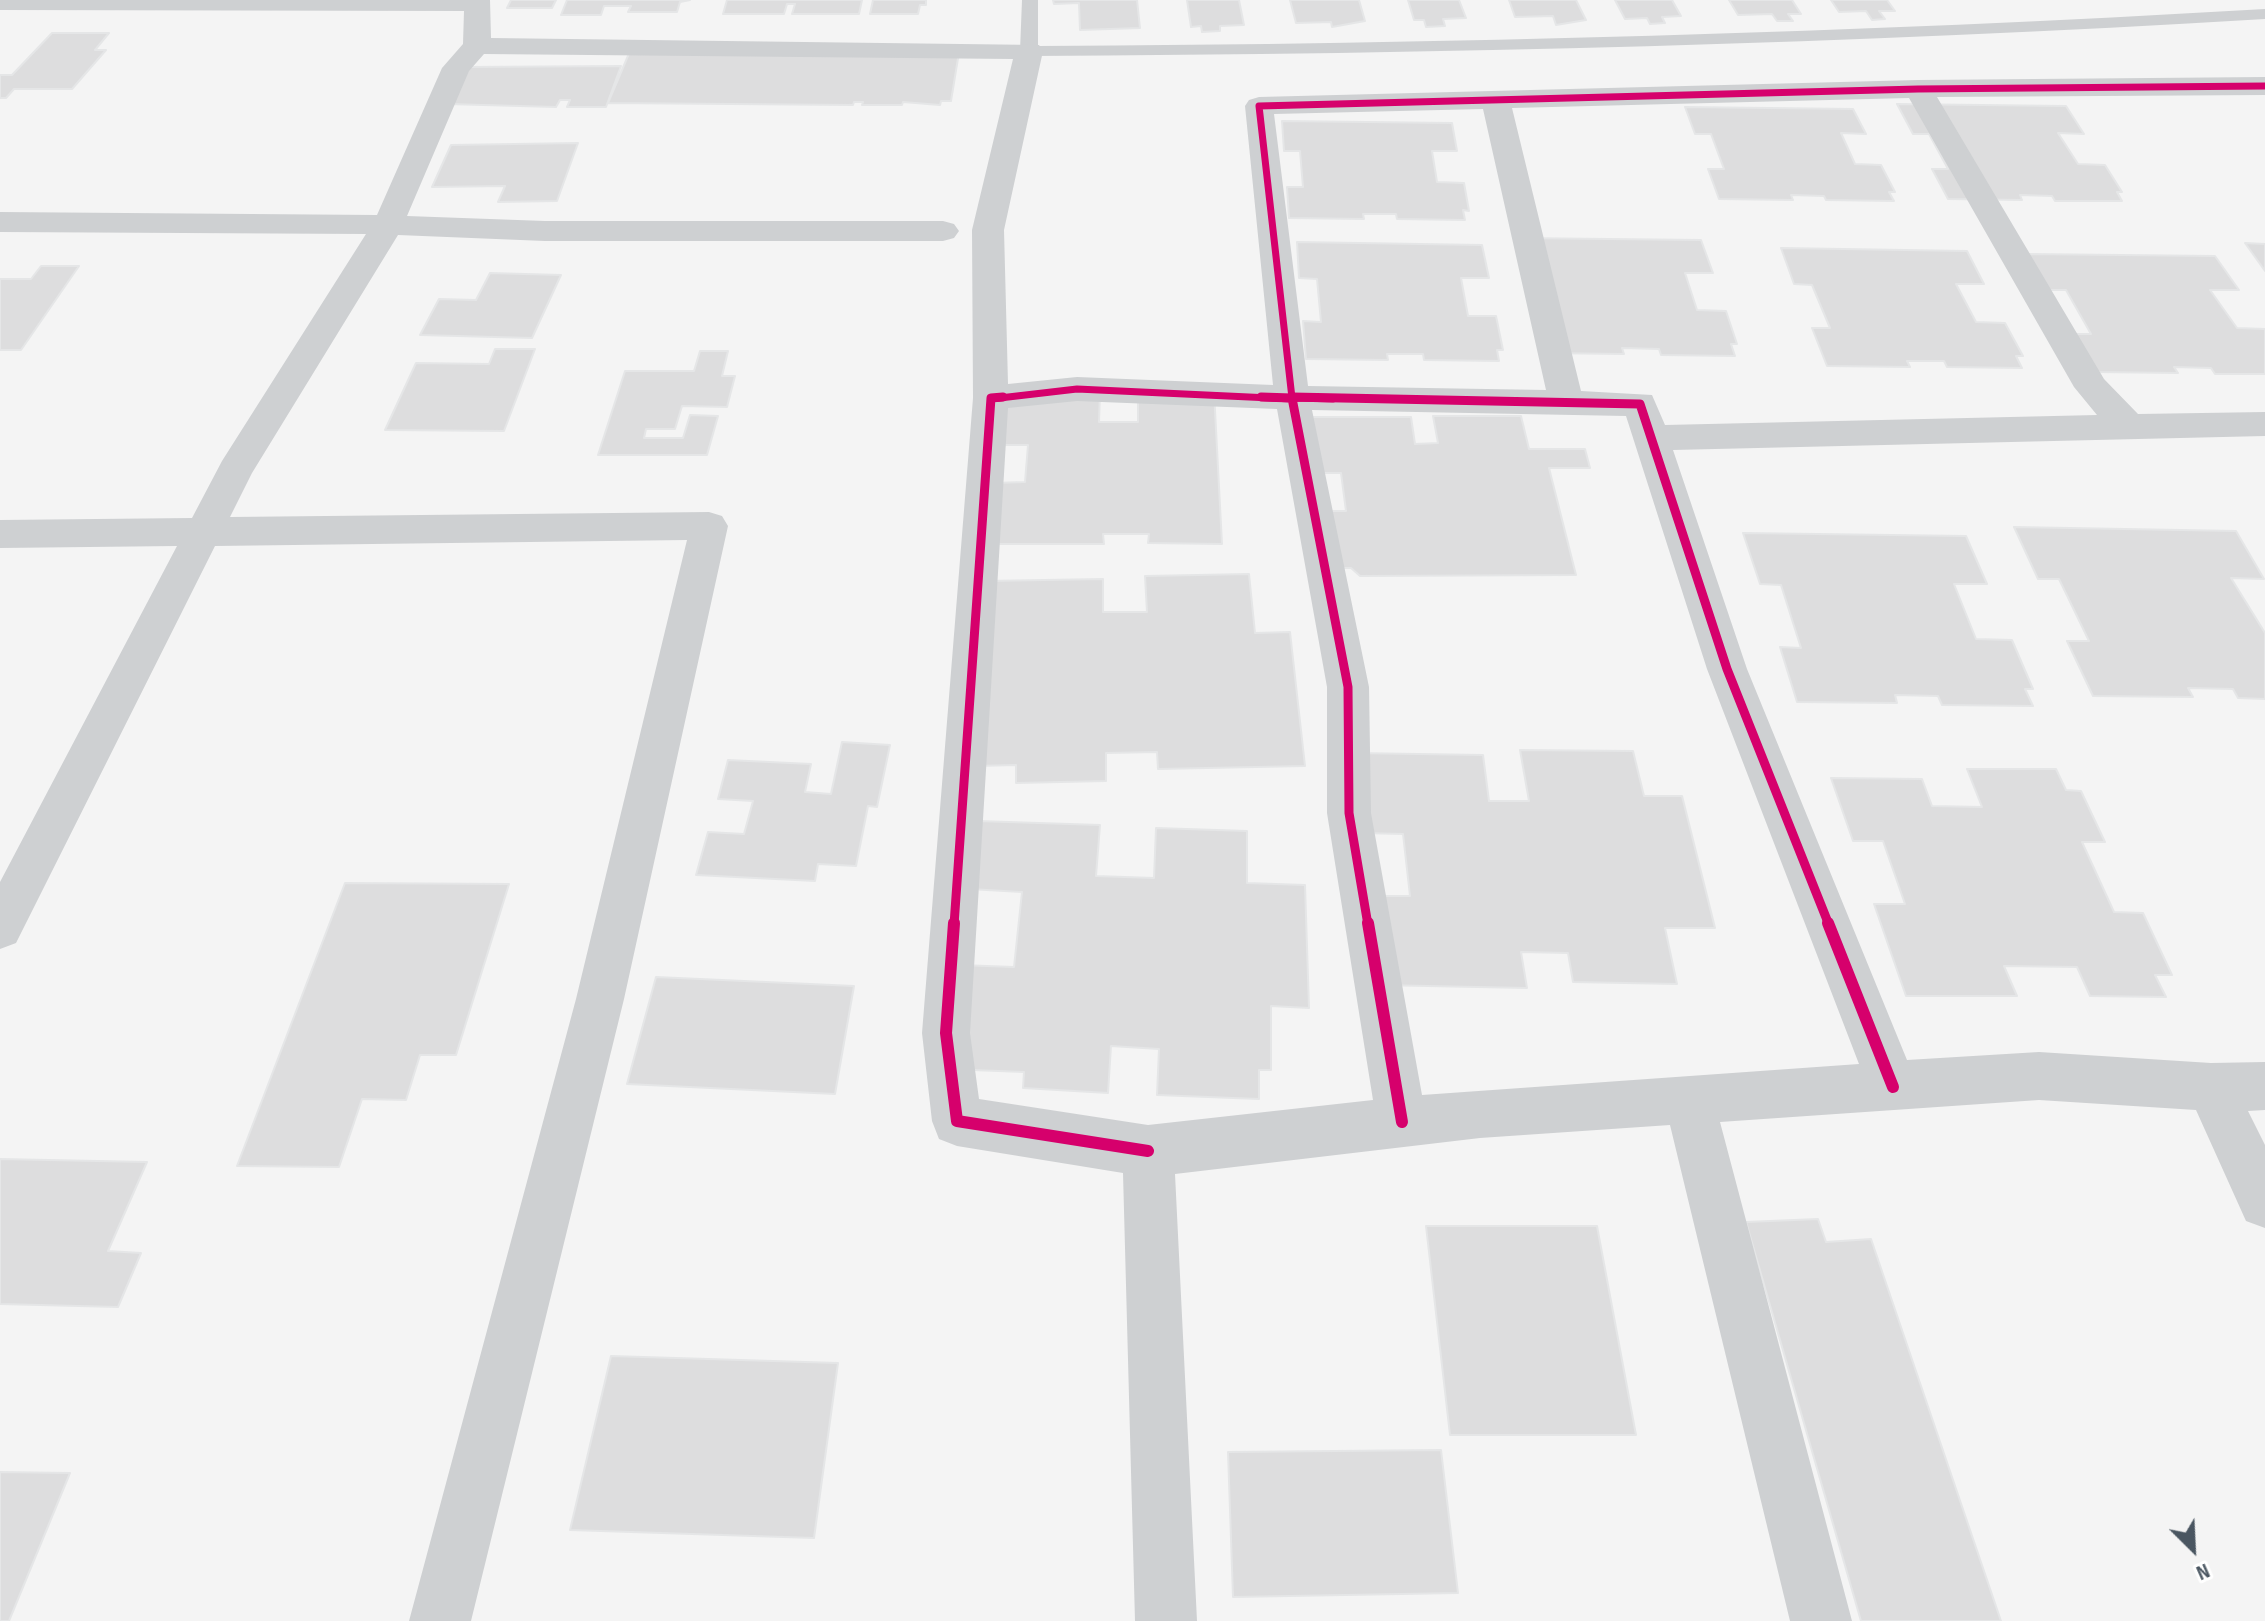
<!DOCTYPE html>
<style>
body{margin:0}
#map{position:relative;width:2265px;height:1621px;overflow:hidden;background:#f4f4f4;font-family:"Sofia Sans Condensed",sans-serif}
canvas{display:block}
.north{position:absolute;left:2153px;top:1509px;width:80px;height:80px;-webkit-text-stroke:6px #fff;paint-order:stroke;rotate:156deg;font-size:22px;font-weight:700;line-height:32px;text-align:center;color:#4a5661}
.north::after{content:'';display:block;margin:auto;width:28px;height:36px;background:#4a5661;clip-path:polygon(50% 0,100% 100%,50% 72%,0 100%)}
</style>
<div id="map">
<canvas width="2265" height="1621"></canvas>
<div class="north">N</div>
</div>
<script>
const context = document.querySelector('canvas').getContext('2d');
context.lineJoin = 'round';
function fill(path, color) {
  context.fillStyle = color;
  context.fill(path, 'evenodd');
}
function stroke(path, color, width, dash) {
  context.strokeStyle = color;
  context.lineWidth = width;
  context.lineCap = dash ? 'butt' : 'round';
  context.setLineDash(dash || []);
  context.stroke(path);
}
const building = new Path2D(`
 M 511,0 L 556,0 L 552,8 L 507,8 Z
 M 567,0 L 690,0 L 680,2 L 677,12 L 628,12 L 631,6 L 604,6 L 601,15 L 561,15 Z
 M 727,0 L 862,0 L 859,14 L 792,14 L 795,4 L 787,4 L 784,14 L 723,14 Z
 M 873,0 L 926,0 L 926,5 L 920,5 L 918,14 L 870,14 Z
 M 1053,0 L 1137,0 L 1140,28 L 1080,30 L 1079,3 L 1054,4 Z
 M 1187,0 L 1239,0 L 1244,25 L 1220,26 L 1220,31 L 1202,32 L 1201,26 L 1191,27 Z
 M 1290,0 L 1359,0 L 1365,21 L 1332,27 L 1331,22 L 1296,23 Z
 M 1408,0 L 1459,0 L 1466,18 L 1443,19 L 1445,26 L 1426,27 L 1424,20 L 1414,20 Z
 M 1509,0 L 1576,0 L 1586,20 L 1556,25 L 1553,16 L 1515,17 Z
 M 1615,0 L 1672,0 L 1681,16 L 1662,17 L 1665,23 L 1650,24 L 1647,18 L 1625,19 Z
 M 1729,0 L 1792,0 L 1801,14 L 1788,14 L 1793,21 L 1777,21 L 1772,14 L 1738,15 Z
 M 1831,0 L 1887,0 L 1895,11 L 1879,11 L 1885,19 L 1872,20 L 1866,11 L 1839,12 Z
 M 52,33 L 109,33 L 95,50 L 106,50 L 72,89 L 14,89 L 6,98 L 0,98 L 0,75 L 12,75 Z
 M 633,44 L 960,46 L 951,101 L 941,101 L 940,105 L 903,102 L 902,105 L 862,105 L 863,102 L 854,102 L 853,105 L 608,103 Z
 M 621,66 L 606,107 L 567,107 L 570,100 L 560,100 L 556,107 L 447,104 L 465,67 Z
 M 1897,104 L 2066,106 L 2084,134 L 2058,133 L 2078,164 L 2105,165 L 2122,192 L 2117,192 L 2122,201 L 2055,201 L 2052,196 L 2020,195 L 2022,200 L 1948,199 L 1932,169 L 1948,169 L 1929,134 L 1913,134 Z
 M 1685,107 L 1853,109 L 1866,134 L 1841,133 L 1855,164 L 1881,165 L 1895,192 L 1889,192 L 1894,201 L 1826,200 L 1824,196 L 1791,195 L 1793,200 L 1719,199 L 1708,169 L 1724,169 L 1711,134 L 1695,134 Z
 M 1282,121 L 1452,123 L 1457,151 L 1432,151 L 1437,182 L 1464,183 L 1469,211 L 1463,210 L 1465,220 L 1397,219 L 1396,214 L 1363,214 L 1364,219 L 1289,218 L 1287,187 L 1303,187 L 1300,151 L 1284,151 Z
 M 578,143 L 557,201 L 498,202 L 505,186 L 432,187 L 451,145 Z
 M 1516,238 L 1701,240 L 1713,273 L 1685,273 L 1697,310 L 1726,311 L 1737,344 L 1731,344 L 1735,356 L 1661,355 L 1659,349 L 1622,348 L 1624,354 L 1542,353 Z
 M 1297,242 L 1482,245 L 1489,278 L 1461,278 L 1468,316 L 1496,316 L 1503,350 L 1497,350 L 1499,361 L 1424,360 L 1423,354 L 1387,354 L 1388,360 L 1306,359 L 1303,321 L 1321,322 L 1317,279 L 1299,278 Z
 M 2245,243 L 2265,244 L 2265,271 Z
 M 1781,248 L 1967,251 L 1984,284 L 1956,284 L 1976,322 L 2005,323 L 2023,356 L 2016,356 L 2022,368 L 1947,367 L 1944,361 L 1907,361 L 1910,367 L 1827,366 L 1812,328 L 1830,328 L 1812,285 L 1794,284 Z
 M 2027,254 L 2215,256 L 2239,290 L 2210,290 L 2237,328 L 2265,329 L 2265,374 L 2215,374 L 2211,368 L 2174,367 L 2178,373 L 2095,372 L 2073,334 L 2091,334 L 2066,290 L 2048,290 Z
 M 41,266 L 79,266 L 21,350 L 0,350 L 0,279 L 31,279 Z
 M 490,273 L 561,275 L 532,338 L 420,335 L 439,299 L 476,300 Z
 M 495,349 L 535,349 L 504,431 L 385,430 L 416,363 L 489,364 Z
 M 700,351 L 728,351 L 722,376 L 735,376 L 727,407 L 682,406 L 675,429 L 646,429 L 644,438 L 683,438 L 690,415 L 718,416 L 707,455 L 598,455 L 625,371 L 694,371 Z
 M 1214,391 L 1222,544 L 1148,543 L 1149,534 L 1103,534 L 1104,544 L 988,544 L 993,483 L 1025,482 L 1028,445 L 995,445 L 1000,392 L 1100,392 L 1099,422 L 1138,422 L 1138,392 Z
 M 1433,416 L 1521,416 L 1529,449 L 1585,449 L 1590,468 L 1549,468 L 1576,575 L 1360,576 L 1351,568 L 1326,568 L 1320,511 L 1346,511 L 1341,473 L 1310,473 L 1304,417 L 1411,417 L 1415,444 L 1438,443 Z
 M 2014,527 L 2236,531 L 2264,579 L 2231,578 L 2265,633 L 2265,699 L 2238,698 L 2233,689 L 2188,688 L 2193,697 L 2093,696 L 2067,641 L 2089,641 L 2059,579 L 2038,579 Z
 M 1743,533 L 1966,536 L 1987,584 L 1954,584 L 1976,639 L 2012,640 L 2033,689 L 2025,689 L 2033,706 L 1942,705 L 1938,696 L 1895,695 L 1897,703 L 1797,702 L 1780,647 L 1801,648 L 1781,585 L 1760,584 Z
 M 1249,574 L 1255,633 L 1290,632 L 1305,766 L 1158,769 L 1157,752 L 1106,753 L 1106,781 L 1016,783 L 1016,765 L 976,766 L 985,581 L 1103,579 L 1103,612 L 1147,612 L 1145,576 Z
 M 842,742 L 890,745 L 877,807 L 868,806 L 856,866 L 818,864 L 815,881 L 696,875 L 708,832 L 744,834 L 753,801 L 718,799 L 728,760 L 811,764 L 805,792 L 831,794 Z
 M 1520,750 L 1633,751 L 1644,796 L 1682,796 L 1715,928 L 1665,928 L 1677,984 L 1573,982 L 1568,953 L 1521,952 L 1527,988 L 1378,985 L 1371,896 L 1410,896 L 1403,834 L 1361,833 L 1354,753 L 1483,755 L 1489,801 L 1529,801 Z
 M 1967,769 L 2056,769 L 2066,790 L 2081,791 L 2105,842 L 2082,842 L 2114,912 L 2143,913 L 2172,975 L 2155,975 L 2166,997 L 2090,996 L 2077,967 L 2004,966 L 2017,996 L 1906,996 L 1874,904 L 1905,904 L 1883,841 L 1853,841 L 1831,778 L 1922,779 L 1932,806 L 1982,807 Z
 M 978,821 L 1100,825 L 1096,876 L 1154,878 L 1156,828 L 1247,831 L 1247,883 L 1305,885 L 1309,1008 L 1271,1006 L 1271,1070 L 1259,1070 L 1259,1099 L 1157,1095 L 1159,1049 L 1111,1046 L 1108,1093 L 1023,1088 L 1024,1072 L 946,1069 L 960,965 L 1014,967 L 1022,892 L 969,889 Z
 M 345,883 L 509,884 L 456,1055 L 420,1055 L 406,1100 L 362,1099 L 339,1167 L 237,1166 Z
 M 656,977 L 854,986 L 835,1094 L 627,1084 Z
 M 0,1159 L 147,1162 L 108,1251 L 141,1253 L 118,1307 L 0,1304 Z
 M 1818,1219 L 1826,1242 L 1871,1239 L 2001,1621 L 1861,1621 L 1746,1222 Z
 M 1426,1226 L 1597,1226 L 1636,1435 L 1450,1435 Z
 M 611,1356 L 838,1363 L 814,1538 L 570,1530 Z
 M 1441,1450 L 1458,1593 L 1233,1597 L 1228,1452 Z
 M 0,1472 L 70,1473 L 9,1621 L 0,1621 Z`);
fill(building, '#ddddde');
stroke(building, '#e5e6e7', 2);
fill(new Path2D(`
 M 1022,0 L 1038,0 L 1038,46 C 1447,44 1856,33 2265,9 L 2265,19 C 1853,44 1441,54 1029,56 L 1020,51 Z`), '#ced0d2');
fill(new Path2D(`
 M 0,0 L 490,0 L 491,38 L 1039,45 L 1043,51 L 1004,230 L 1008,384 L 1077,377 L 1273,385 L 1245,106 L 1249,100 L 1259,97 L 1918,80 L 2265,77 L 2265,95 L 1937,97 L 2104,379 L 2138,414 L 2265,412 L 2265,436 L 1673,450 L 1747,669 L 1907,1060 L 2039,1052 L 2211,1063 L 2265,1062 L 2265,1110 L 2248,1111 L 2265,1145 L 2265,1228 L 2246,1221 L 2196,1110 L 2039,1100 L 1720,1122 L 1852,1621 L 1790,1621 L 1670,1125 L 1480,1138 L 1175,1174 L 1197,1621 L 1135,1621 L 1123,1173 L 957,1146 L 939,1139 L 932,1121 L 922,1033 L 973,398 L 972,230 L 1013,59 L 484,54 L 469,71 L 407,216 L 545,221 L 943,221 L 954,224 L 959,231 L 954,238 L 943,241 L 545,241 L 398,235 L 252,473 L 230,517 L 709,512 L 722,516 L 728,526 L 624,999 L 471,1621 L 409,1621 L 576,999 L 687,540 L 215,546 L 16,943 L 0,949 L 0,882 L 177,546 L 0,548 L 0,520 L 192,518 L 222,461 L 366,234 L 0,232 L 0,212 L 377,215 L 442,68 L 463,44 L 464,11 L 0,10 ZM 1909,98 L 2074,387 L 2097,415 L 1665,425 L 1652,395 L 1581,391 L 1512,108 ZM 1483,109 L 1546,390 L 1308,386 L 1274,114 ZM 1077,401 L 1277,409 L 1327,687 L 1327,813 L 1373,1100 L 1148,1125 L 979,1099 L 970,1033 L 1008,408 ZM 1312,410 L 1626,416 L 1707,669 L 1859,1064 L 1422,1095 L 1371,813 L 1369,687 Z`), '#ced0d2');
stroke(new Path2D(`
 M 991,399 L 1077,389 L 1292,399
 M 1333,399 L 1292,398 L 1259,106 L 1918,89 L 2265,86`), '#d6006c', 7);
stroke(new Path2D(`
 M 1261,397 L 1292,398 L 1348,687 L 1349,813 L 1368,925
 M 1292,397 L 1640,404 L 1727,669 L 1829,925
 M 954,925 L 991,398 L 1003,397`), '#d6006c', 9);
stroke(new Path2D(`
 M 954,923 L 946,1033 L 957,1121 L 1148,1151
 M 1368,923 L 1402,1122
 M 1828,923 L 1893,1087`), '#d6006c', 12);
</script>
